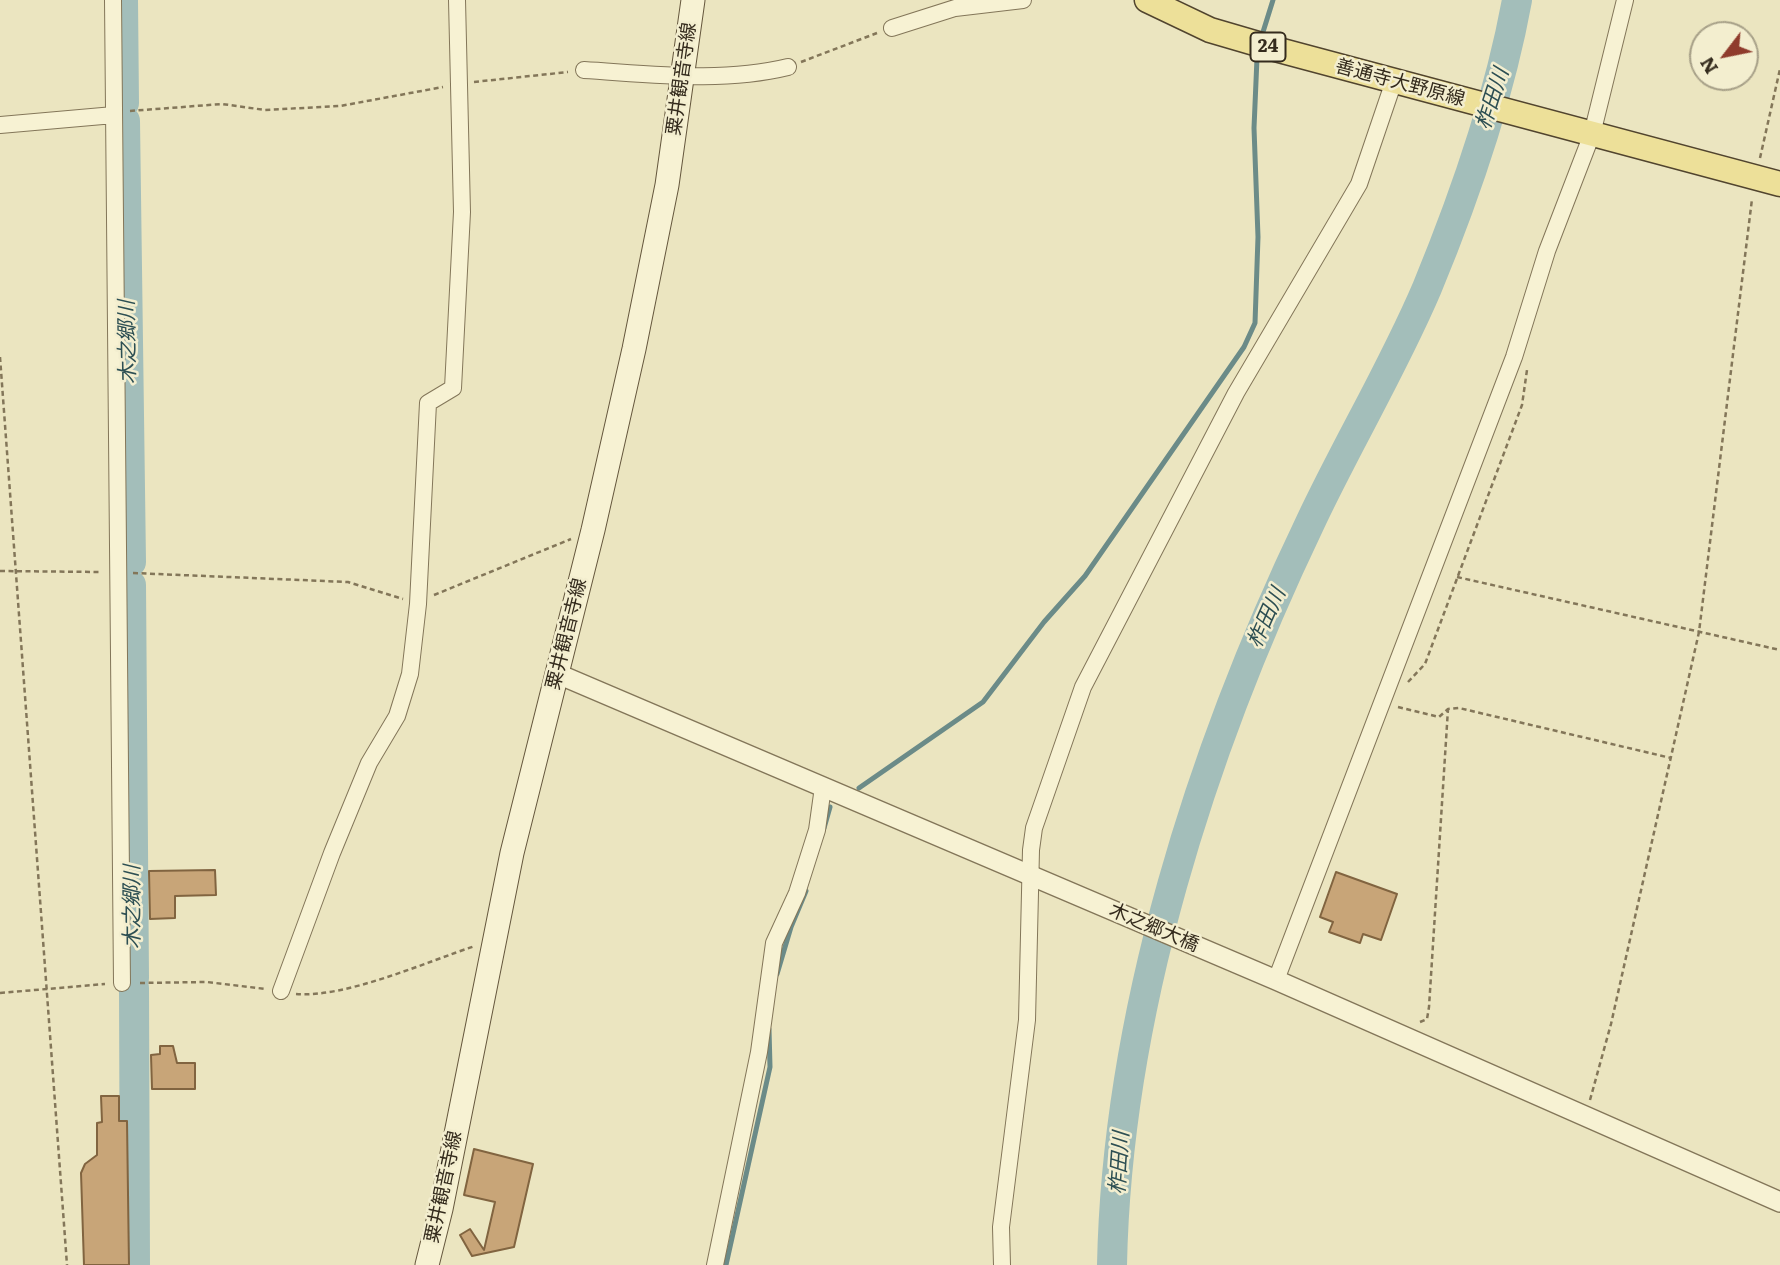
<!DOCTYPE html>
<meta charset="utf-8">
<style>
body{margin:0}
#map{position:relative;width:1780px;height:1265px;overflow:hidden;background:#ebe5c0;font-family:Literata,serif}
canvas{display:block}
.north{position:absolute;left:1689px;top:21px;width:70px;height:70px;box-sizing:border-box;background:#f3eecf;border:2px solid #a7a088;border-radius:50%;rotate:238deg;font-size:19px;font-weight:700;line-height:28px;text-align:center;color:#342b1d}
.north::after{content:'';display:block;margin:auto;width:24px;height:32px;background:#8f3b2c;clip-path:polygon(50% 0,100% 100%,50% 72%,0 100%)}
</style>
<div id="map">
<canvas width="1780" height="1265"></canvas>
<div class="north">N</div>
</div>
<script>
const context = document.querySelector('canvas').getContext('2d');
context.lineJoin = 'round';
function stroke(path, color, width, dash) {
  context.strokeStyle = color;
  context.lineWidth = width;
  context.lineCap = dash ? 'butt' : 'round';
  context.setLineDash(dash || []);
  context.stroke(path);
}
function fill(path, color) {
  context.fillStyle = color;
  context.fill(path, 'evenodd');
}
function write(font, color, halo, rows, align = 'center') {
  context.font = font + ' Literata,"Noto Sans JP",serif';
  context.lineWidth = 5;
  context.setLineDash([]);
  context.textBaseline = 'middle';
  context.strokeStyle = halo;
  context.fillStyle = color;
  for (const [text, x, y, turn = 0] of rows) {
    context.save();
    context.translate(x, y);
    context.rotate((+turn || 0) * Math.PI / 180);
    context.textAlign = isNaN(turn) ? turn : align;
    if (halo) context.strokeText(text, 0, 0);
    context.fillText(text, 0, 0);
    context.restore();
  }
}
stroke(new Path2D(`
 M 1263,32 L 1273,0
 M 859,788 L 983,702 L 1044,622 L 1085,576 L 1244,347 L 1255,323 L 1258,237 L 1254,128 L 1257,58
 M 824,828 L 830,807
 M 777,974 L 791,927 L 806,891
 M 726,1265 L 770,1067 L 769,1029`), '#6b8b88', 5);
stroke(new Path2D(`
 M 123,0 L 124,103
 M 125,121 L 131,562
 M 131,585 L 134,978
 M 134,988 L 135,1265
 M 1112,1265 C 1117,1014 1202,748 1310,523 C 1347,444 1393,368 1427,288 C 1465,196 1499,99 1517,0`), '#a3beba', 30);
const building = new Path2D(`
 M 215,870 L 216,895 L 175,896 L 175,918 L 150,919 L 149,871 Z
 M 1336,872 L 1397,894 L 1381,940 L 1363,934 L 1360,943 L 1329,932 L 1333,922 L 1320,917 Z
 M 160,1046 L 173,1046 L 177,1063 L 195,1063 L 195,1089 L 152,1089 L 151,1055 L 160,1054 Z
 M 101,1096 L 119,1096 L 119,1121 L 127,1121 L 129,1265 L 84,1265 L 81,1173 L 85,1164 L 97,1155 L 97,1123 L 102,1122 Z
 M 474,1149 L 533,1164 L 514,1247 L 472,1256 L 460,1235 L 470,1229 L 484,1250 L 495,1202 L 464,1195 Z`);
fill(building, '#c8a578');
stroke(building, '#816440', 2);
const minor = new Path2D(`
 M 113,0 L 122,983
 M 892,28 L 955,8 L 1023,0
 M 584,70 C 651,74 723,83 788,67
 M 0,125 L 114,115
 M 1276,980 L 1514,357 L 1547,251 L 1592,134 L 1625,0
 M 281,991 L 332,853 L 369,763 L 397,716 L 410,674 L 418,604 L 428,403 L 453,388 L 462,212 L 457,0
 M 715,1265 L 759,1052 L 774,943 L 797,893 L 817,830 L 823,787
 M 1002,1265 L 1001,1227 L 1027,1020 L 1031,850 L 1034,828 L 1083,687 L 1236,393 L 1359,184 L 1394,81`);
const tertiary = new Path2D(`
 M 558,674 L 1276,980 L 1780,1202`);
const secondary = new Path2D(`
 M 427,1265 L 441,1209 L 512,853 L 593,530 L 634,349 L 667,185 L 693,0`);
const primary = new Path2D(`
 M 1147,0 L 1210,30 L 1275,49 L 1780,184`);
stroke(minor, '#837659', 18);
stroke(tertiary, '#837659', 22);
stroke(secondary, '#65573d', 25);
stroke(primary, '#51442e', 27);
stroke(new Path2D(`
 M 801,62 L 877,33
 M 474,82 L 568,72
 M 130,111 L 222,104 L 265,110 L 340,106 L 443,87
 M 1760,158 L 1780,69
 M 0,357 L 67,1265
 M 0,571 L 102,572
 M 133,573 L 348,582 L 403,599
 M 1457,577 L 1780,650
 M 434,595 L 571,539
 M 1408,682 L 1425,664 L 1522,405 L 1527,370
 M 1398,707 L 1439,717 L 1448,709 L 1459,708 L 1671,758
 M 140,983 L 207,982 L 266,989
 M 0,993 L 105,984
 M 296,994 C 346,998 426,962 475,946
 M 1420,1022 L 1427,1019 L 1429,1007 L 1448,709
 M 1590,1100 L 1611,1024 L 1699,632 L 1752,199`), '#837659', 2.5, [5, 3.5]);
stroke(minor, '#f7f2d3', 16);
stroke(tertiary, '#f7f2d3', 19);
stroke(secondary, '#f7f2d3', 23);
stroke(primary, '#ede099', 24);
for (const [x, y, w] of [
 [1268,47,35]
]) {
  const box = new Path2D();
  box.roundRect(x - w / 2, y - 14.5, w, 29, 5);
  context.fillStyle = '#f3eecf';
  context.fill(box);
  stroke(box, '#342b1d', 2);
}
write('bold 18px', '#342b1d', null, [
 ["24",1268,47]
]);
write('19px', '#342b1d', '#f3eecf', [
 ["粟井観音寺線",682,79,-82],
 ["善通寺大野原線",1400,83,15],
 ["粟井観音寺線",567,634,-76],
 ["木之郷大橋",1154,928,23],
 ["粟井観音寺線",444,1187,-78]
]);
write('italic 21px', '#2d4f53', '#f3eecf', [
 ["柞田川",1493,99,-72],
 ["木之郷川",128,342,-91],
 ["柞田川",1267,618,-66],
 ["木之郷川",133,907,-90],
 ["柞田川",1120,1163,-86]
]);
</script>
